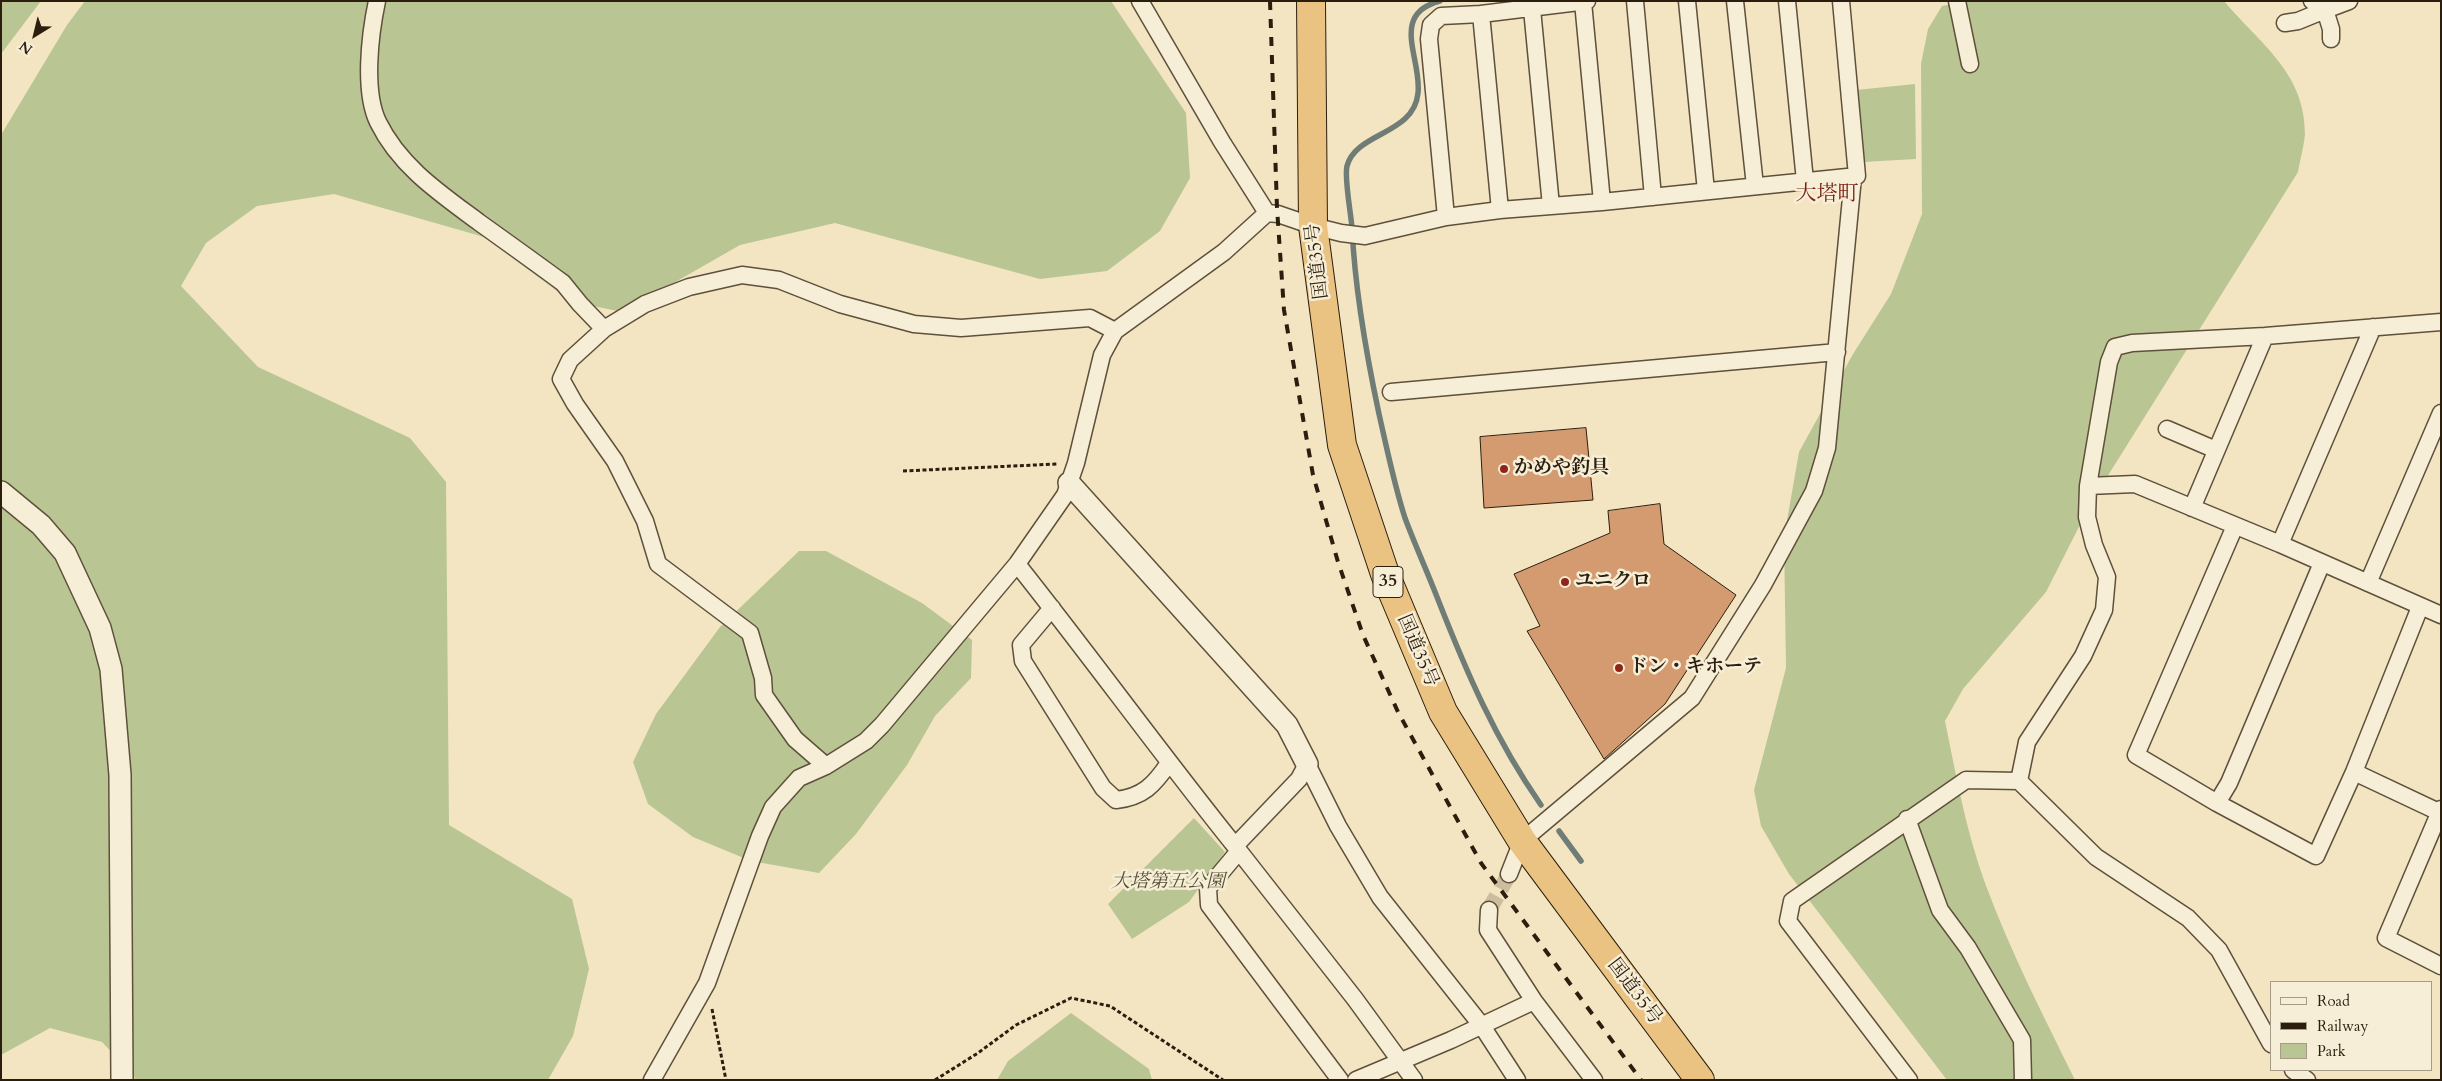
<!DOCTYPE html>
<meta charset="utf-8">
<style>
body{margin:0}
#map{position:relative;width:2442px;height:1081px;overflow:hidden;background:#f3e5c2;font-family:Cardo,serif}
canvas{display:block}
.frame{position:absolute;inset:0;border:2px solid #2c1e0e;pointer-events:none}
.legend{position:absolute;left:2270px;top:981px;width:162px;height:90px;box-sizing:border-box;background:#f7eed7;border:1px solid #a69b87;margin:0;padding:6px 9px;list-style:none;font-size:15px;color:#2c1e0e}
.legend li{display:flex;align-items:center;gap:10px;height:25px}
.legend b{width:25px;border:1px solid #a69b87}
.north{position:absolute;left:10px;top:10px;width:50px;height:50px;-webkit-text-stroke:4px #f7eed7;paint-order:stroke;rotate:216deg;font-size:14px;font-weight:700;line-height:20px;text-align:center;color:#2c1e0e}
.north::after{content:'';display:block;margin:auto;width:18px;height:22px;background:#2c1e0e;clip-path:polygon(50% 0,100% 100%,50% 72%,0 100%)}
</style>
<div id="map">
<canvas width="2442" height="1081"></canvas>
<div class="frame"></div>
<ul class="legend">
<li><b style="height:6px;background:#f7eed7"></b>Road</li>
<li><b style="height:6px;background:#2c1e0e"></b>Railway</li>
<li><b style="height:14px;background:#bac594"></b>Park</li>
</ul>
<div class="north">N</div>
</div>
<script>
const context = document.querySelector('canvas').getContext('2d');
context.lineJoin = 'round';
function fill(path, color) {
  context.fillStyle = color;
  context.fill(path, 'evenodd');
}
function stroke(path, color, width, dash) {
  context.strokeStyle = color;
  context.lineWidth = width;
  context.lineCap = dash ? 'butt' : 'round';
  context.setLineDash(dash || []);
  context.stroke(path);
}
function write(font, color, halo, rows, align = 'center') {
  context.font = font + ' Cardo,"Noto Serif JP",serif';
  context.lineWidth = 5;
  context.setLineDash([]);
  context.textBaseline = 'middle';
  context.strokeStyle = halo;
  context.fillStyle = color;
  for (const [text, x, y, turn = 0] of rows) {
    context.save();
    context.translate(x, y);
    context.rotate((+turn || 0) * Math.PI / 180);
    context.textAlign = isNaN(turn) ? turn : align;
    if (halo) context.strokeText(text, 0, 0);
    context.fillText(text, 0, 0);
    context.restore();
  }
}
fill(new Path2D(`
 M 1,1 L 41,1 L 1,54 Z
 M 85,1 L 1111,1 L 1186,113 L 1190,178 L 1160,231 L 1107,271 L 1040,279 L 835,223 L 740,245 L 623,312 L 572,302 L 484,237 L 334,194 L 257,206 L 206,243 L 181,286 L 258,367 L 410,438 L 446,482 L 449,825 L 572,899 L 589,969 L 573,1036 L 548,1080 L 135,1080 L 134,1076 L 102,1042 L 50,1028 L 1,1055 L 1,135 L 67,25 Z
 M 1966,1 L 2224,1 C 2260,44 2305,72 2305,134 C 2304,146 2300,160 2298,172 L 2092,501 L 2046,592 L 1963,689 L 1945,721 C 1956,775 1966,831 1985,883 C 2010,951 2043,1015 2075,1080 L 1947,1080 L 1789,874 L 1761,826 L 1754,790 L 1786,668 L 1784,538 L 1799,452 L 1853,354 L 1891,294 L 1922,214 L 1921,64 L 1928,29 L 1942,6 Z
 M 1915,84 L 1916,159 L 1863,162 L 1856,90 Z
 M 799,551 L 826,551 L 922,603 L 972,640 L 971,678 L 935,716 L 907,765 L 856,834 L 819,873 L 751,861 L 693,837 L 648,804 L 633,762 L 656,714 L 720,627 Z
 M 1194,818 L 1225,852 L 1189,902 L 1132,939 L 1108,904 Z
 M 1071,1013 L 1149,1069 L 1152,1080 L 997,1080 L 1008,1061 Z`), '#bac594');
stroke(new Path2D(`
 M 1440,1 C 1389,14 1422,59 1418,93 C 1414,135 1356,132 1347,166 C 1344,177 1351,214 1352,228 C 1355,291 1366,353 1379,414 C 1387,449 1394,484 1405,518 C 1415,545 1427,571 1437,597 C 1466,671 1495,739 1541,805
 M 1559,831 L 1581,861`), '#707d76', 5.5);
const building = new Path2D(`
 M 1586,428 L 1593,500 L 1484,508 L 1480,437 Z
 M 1660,504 L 1664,544 L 1736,595 L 1665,704 L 1604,759 L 1527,631 L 1540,626 L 1514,574 L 1610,533 L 1608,511 Z`);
fill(building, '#d49b71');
stroke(building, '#2c1e0e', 1);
stroke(new Path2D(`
 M 1489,910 L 1509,874`), '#cbbd9e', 16, [16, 8]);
const minor = new Path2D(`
 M 377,1 C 370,34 363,91 378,122 C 400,167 441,194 480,223 C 508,243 536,263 563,283 L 580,304 L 604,329
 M 1140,1 L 1222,142 L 1267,213
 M 1635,1 L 1653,197
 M 1687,1 L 1706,191
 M 1735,1 L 1755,186
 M 1787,1 L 1805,181
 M 1957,1 L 1970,64
 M 2312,1 L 2325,10 L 2349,1
 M 1583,2 L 1602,202
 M 1532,9 L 1551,206
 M 2285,23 L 2298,21 L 2325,10 L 2331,29 L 2331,39
 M 1500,210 L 1481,14 L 1587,1
 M 1446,217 L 1429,39 L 1431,25 L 1441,16 L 1481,14
 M 1391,392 L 1837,352
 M 2167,429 L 2216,450
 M 2088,486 L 2135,484 L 2280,544 L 2441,615
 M 2192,508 L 2265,336
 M 2235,526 L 2136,755 L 2217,803 L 2316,856 L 2354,772 L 2420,607
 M 2280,544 L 2373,327
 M 1017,564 C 1091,657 1161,754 1235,846 L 1239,851 L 1208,888 L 1209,905 L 1340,1080
 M 2368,583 L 2441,413
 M 1052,608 L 1021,645 L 1023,661 L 1103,788 L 1116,800 C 1143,797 1154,785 1169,763
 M 1307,764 L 1338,826 L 1380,897 L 1482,1026 L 1517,1080
 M 826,766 L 795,739 L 764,695 L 763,678 L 750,633 L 658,564 L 645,521 L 615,461 L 575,404 L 561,379 L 570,360 L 604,329 L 645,304 L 689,287 L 742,275 L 779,280 L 840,304 L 914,324 L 961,328 L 1090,318 L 1115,331
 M 2354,772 L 2441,813
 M 2217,803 L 2229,783 L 2322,563
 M 2441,809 L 2386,938 L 2441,966
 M 1907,819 L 1940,910 L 1968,948 L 2022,1040 L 2023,1080
 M 1235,846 L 1299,779 L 1307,764
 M 1239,851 L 1355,999 L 1414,1080
 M 1509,874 L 1522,841 L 1692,698 L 1763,585 L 1814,491 L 1827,448 L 1853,177
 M 1489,910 L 1488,930 L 1534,1001 L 1594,1080
 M 2271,1044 L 2219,950 L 2188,918 L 2096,857 L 2019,781 L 2027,742 L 2083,656 L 2104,610 L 2107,577 L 2094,545 L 2087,517 L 2088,486 L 2109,362 L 2115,347 L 2132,343 L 2265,336 L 2441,322
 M 2293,1070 L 2307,1080
 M 652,1080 L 707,983 L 760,836 L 773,807 L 799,778 L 826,766 L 866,741 L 882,725 L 1017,564 L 1065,495 L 1076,463 L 1102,355 L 1115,331 L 1224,252 L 1267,213 L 1278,214 L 1313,226 L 1341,233 L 1365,236 L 1446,217 L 1500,210 L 1602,202 L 1857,176 L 1841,1
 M 1356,1080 L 1451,1040 L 1534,1001
 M 1909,1080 L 1788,921 L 1792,901 L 1966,780 L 2019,781`);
const tertiary = new Path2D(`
 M 1069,483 L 1287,725 L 1307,764
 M 1,492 L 41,525 L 65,553 L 100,628 L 111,669 L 120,775 L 122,1080`);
const trunk = new Path2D(`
 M 1311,1 L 1313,226 L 1342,445 L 1385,574 L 1443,712 L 1522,841 L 1700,1080`);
stroke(minor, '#5e503b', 19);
stroke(tertiary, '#5e503b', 24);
stroke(trunk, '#2c1e0e', 30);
stroke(new Path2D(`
 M 903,471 L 1057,464
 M 712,1009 L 726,1080
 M 935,1080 L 978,1053 L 1016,1025 L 1071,998 L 1110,1006 L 1223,1080`), '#2c1e0e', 3, [4, 2.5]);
stroke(minor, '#f7eed7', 16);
stroke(tertiary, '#f7eed7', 21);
stroke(trunk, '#eac281', 28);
stroke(new Path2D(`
 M 1270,1 L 1277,208 L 1284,310 L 1313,475 L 1338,562 L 1363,635 L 1398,712 L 1481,863 L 1641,1080`), '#2c1e0e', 4, [9, 9]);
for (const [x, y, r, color] of [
 [1504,469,5,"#8f2418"],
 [1565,582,5,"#8f2418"],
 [1619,668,5,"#8f2418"]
]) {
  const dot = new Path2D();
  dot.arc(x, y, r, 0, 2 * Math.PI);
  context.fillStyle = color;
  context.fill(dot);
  stroke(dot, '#f7eed7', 2);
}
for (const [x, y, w] of [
 [1388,582,30]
]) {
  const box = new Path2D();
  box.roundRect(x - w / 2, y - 15.5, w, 31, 4);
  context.fillStyle = '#f7eed7';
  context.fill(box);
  stroke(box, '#2c1e0e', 1);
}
write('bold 18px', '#2c1e0e', null, [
 ["35",1388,582]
]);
write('19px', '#2c1e0e', '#f7eed7', [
 ["国道35号",1318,261,-97],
 ["国道35号",1417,651,67],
 ["国道35号",1634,992,53]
]);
write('bold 19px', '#2c1e0e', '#f7eed7', [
 ["かめや釣具",1514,469],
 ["ユニクロ",1575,582],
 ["ドン・キホーテ",1629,668]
], 'left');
write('italic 19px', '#575036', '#f7eed7', [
 ["大塔第五公園",1168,883]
]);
write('21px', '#7a1f14', '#f7eed7', [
 ["大塔町",1827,195]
]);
</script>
